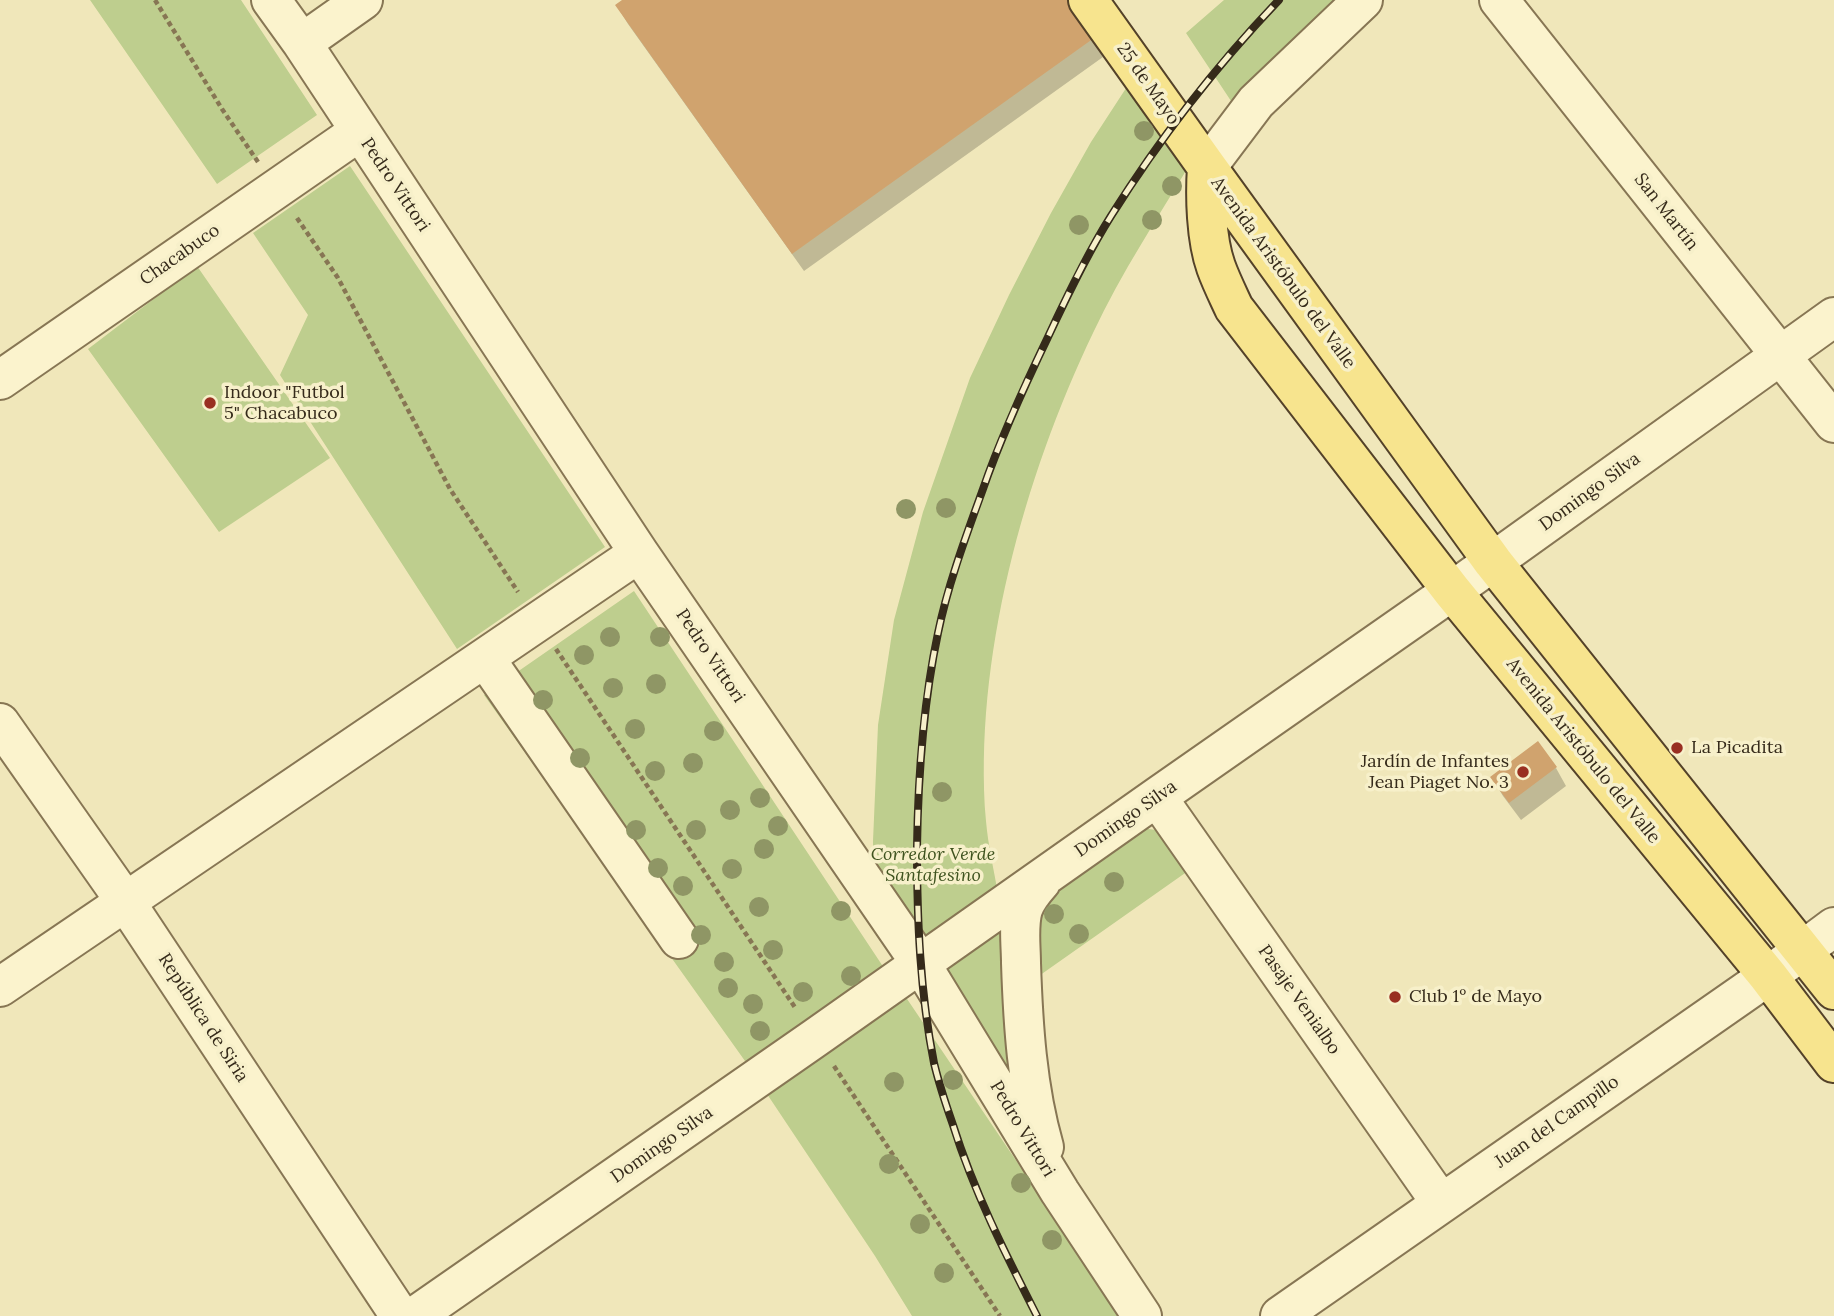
<!DOCTYPE html>
<meta charset="utf-8">
<style>
body{margin:0}
canvas{display:block;background:#f0e7ba}
</style>
<canvas width="1834" height="1316"></canvas>
<script>
const context = document.querySelector('canvas').getContext('2d');
context.lineJoin = 'round';
function fill(path, color) {
  context.fillStyle = color;
  context.fill(path, 'evenodd');
}
function stroke(path, color, width, dash) {
  context.strokeStyle = color;
  context.lineWidth = width;
  context.lineCap = dash ? 'butt' : 'round';
  context.setLineDash(dash || []);
  context.stroke(path);
}
function write(font, color, halo, rows, align = 'center') {
  context.font = font + ' Lora,serif';
  context.lineWidth = 7;
  context.setLineDash([]);
  context.textBaseline = 'middle';
  context.strokeStyle = halo;
  context.fillStyle = color;
  for (const [text, x, y, turn = 0] of rows) {
    context.save();
    context.translate(x, y);
    context.rotate((+turn || 0) * Math.PI / 180);
    context.textAlign = isNaN(turn) ? turn : align;
    if (halo) context.strokeText(text, 0, 0);
    context.fillText(text, 0, 0);
    context.restore();
  }
}
fill(new Path2D(`
 M 90,0 L 241,0 L 317,115 L 217,184 Z
 M 1224,0 L 1345,0 L 1233,104 L 1186,33 Z
 M 1132,79 L 1193,159 C 1159,216 1121,273 1093,333 C 1024,477 973,661 986,821 C 988,845 994,870 998,894 L 911,955 L 873,898 L 873,841 L 878,725 L 894,620 L 923,512 L 970,378 L 1009,295 L 1051,213 L 1091,142 Z
 M 350,166 L 605,547 L 457,649 L 280,375 L 308,315 L 253,233 Z
 M 197,266 L 330,458 L 219,532 L 88,349 Z
 M 634,591 L 886,971 L 750,1068 L 484,695 Z
 M 1141,828 L 1156,830 L 1188,871 L 1036,978 L 1039,915 L 1050,892 Z
 M 1008,914 L 1025,1123 L 924,972 Z
 M 901,990 L 1121,1316 L 912,1316 L 875,1256 L 763,1088 Z`), '#bece8e');
fill(new Path2D(`
 M 625,0 L 1065,0 L 1092,39 L 1103,57 L 804,271 L 628,24 L 617,6 Z
 M 1556,768 L 1566,786 L 1521,820 L 1503,796 L 1492,778 Z`), '#0003');
fill(new Path2D(`
 M 622,0 L 1067,0 L 1094,38 L 792,254 L 615,5 Z
 M 1538,741 L 1557,767 L 1509,803 L 1490,777 Z`), '#d0a36e');
const minor = new Path2D(`
 M 271,0 L 302,43 L 639,553 L 921,964 L 1060,1192 L 1142,1316
 M 1499,0 L 1834,423
 M 302,43 L 363,0
 M 1207,167 L 1256,102 L 1363,0
 M 0,380 L 360,131
 M 485,658 L 679,939
 M 0,723 L 125,901 L 400,1316
 M 1157,797 L 1441,1203
 M 1041,882 C 1033,891 1027,898 1023,909 C 1018,926 1021,946 1021,963 C 1023,1024 1027,1088 1044,1147
 M 0,987 L 639,553
 M 415,1316 L 815,1038 L 1157,797 L 1452,591 L 1834,317
 M 1280,1316 L 1768,976 L 1834,927`);
const major = new Path2D(`
 M 1088,0 L 1207,167 L 1493,562 L 1834,990
 M 1207,167 C 1205,196 1206,239 1216,267 C 1221,281 1228,295 1234,308 L 1452,591 L 1768,976 L 1834,1063`);
stroke(minor, '#877654', 42);
stroke(major, '#544229', 42);
stroke(new Path2D(`
 M 155,0 L 222,109 L 258,162
 M 297,218 L 338,278 L 450,489 L 518,592
 M 556,649 L 796,1009
 M 834,1066 L 1000,1316`), '#877654', 4.5, [5, 3.5]);
stroke(minor, '#fbf3cd', 38);
stroke(major, '#f7e48e', 38);
const rail = new Path2D(`
 M 1037,1316 C 1005,1253 974,1192 953,1125 C 946,1105 939,1084 934,1063 C 920,992 917,920 917,848 C 918,776 923,704 938,633 C 948,584 966,536 983,489 C 1001,437 1024,387 1048,337 C 1067,296 1087,254 1111,216 C 1160,138 1216,66 1279,0`);
stroke(rail, '#352a1a', 8);
stroke(rail, '#f7f0ca', 5, [16]);
context.fillStyle = '#8f9665';
for (const [x, y] of [
 [1144,131],
 [1172,186],
 [1152,220],
 [1079,225],
 [946,508],
 [906,509],
 [610,637],
 [660,637],
 [584,655],
 [656,684],
 [613,688],
 [543,700],
 [635,729],
 [714,731],
 [580,758],
 [693,763],
 [655,771],
 [942,792],
 [760,798],
 [730,810],
 [778,826],
 [636,830],
 [696,830],
 [764,849],
 [658,868],
 [732,869],
 [1114,882],
 [683,886],
 [759,907],
 [841,911],
 [1054,914],
 [1079,934],
 [701,935],
 [773,950],
 [724,962],
 [851,976],
 [728,988],
 [803,992],
 [753,1004],
 [760,1031],
 [953,1080],
 [894,1082],
 [889,1164],
 [1021,1183],
 [920,1224],
 [1052,1240],
 [944,1273]
]) {
  context.beginPath();
  context.arc(x, y, 10, 0, 2 * Math.PI);
  context.fill();
}
for (const [x, y, r, color] of [
 [210,403,7,"#992f21"],
 [1677,748,7,"#992f21"],
 [1523,772,7,"#992f21"],
 [1395,997,7,"#992f21"]
]) {
  const dot = new Path2D();
  dot.arc(x, y, r, 0, 2 * Math.PI);
  context.fillStyle = color;
  context.fill(dot);
  stroke(dot, '#f7f0ca', 2.5);
}
write('18px', '#352a1a', '#f7f0ca', [
 ["25 de Mayo",1148,84,55],
 ["Pedro Vittori",395,185,56],
 ["San Martín",1666,212,52],
 ["Chacabuco",180,255,-35],
 ["Avenida Aristóbulo del Valle",1283,273,54],
 ["Domingo Silva",1590,492,-36],
 ["Pedro Vittori",710,656,56],
 ["Avenida Aristóbulo del Valle",1583,751,51],
 ["Domingo Silva",1126,819,-35],
 ["Pasaje Venialbo",1299,1000,55],
 ["República de Siria",203,1018,57],
 ["Juan del Campillo",1557,1122,-35],
 ["Pedro Vittori",1022,1129,59],
 ["Domingo Silva",662,1145,-35]
]);
write('18px', '#352a1a', '#f7f0ca', [
 ["Indoor \"Futbol",224,393],
 ["5\" Chacabuco",224,414],
 ["La Picadita",1691,748],
 ["Jardín de Infantes",1509,762,"right"],
 ["Jean Piaget No. 3",1509,783,"right"],
 ["Club 1º de Mayo",1409,997]
], 'left');
write('italic 18px', '#3f531f', '#f7f0ca', [
 ["Corredor Verde",933,855],
 ["Santafesino",933,876]
]);
</script>
